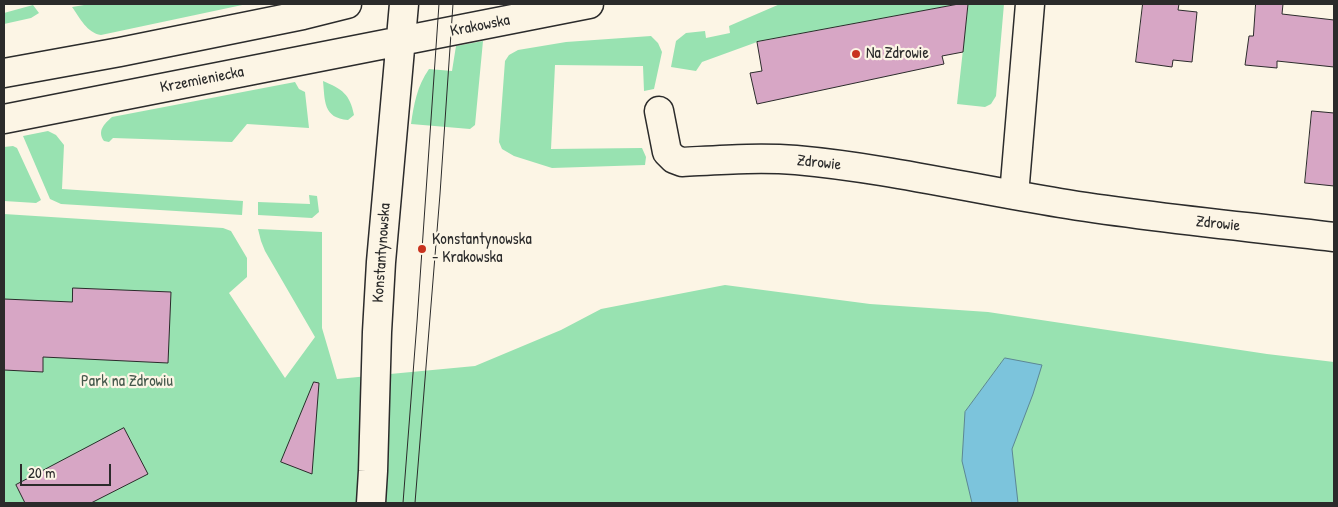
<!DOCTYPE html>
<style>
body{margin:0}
#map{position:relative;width:1338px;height:507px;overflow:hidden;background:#fcf5e5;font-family:"Patrick Hand",sans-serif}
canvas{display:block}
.frame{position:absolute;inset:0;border:5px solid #2b2b2b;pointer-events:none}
.scale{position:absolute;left:20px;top:464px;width:91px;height:22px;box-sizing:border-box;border:2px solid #2b2b2b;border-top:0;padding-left:6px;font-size:15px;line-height:18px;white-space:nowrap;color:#2b2b2b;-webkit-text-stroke:4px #fcf5e5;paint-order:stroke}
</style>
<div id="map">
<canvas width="1338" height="507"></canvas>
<div class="frame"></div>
<div class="scale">20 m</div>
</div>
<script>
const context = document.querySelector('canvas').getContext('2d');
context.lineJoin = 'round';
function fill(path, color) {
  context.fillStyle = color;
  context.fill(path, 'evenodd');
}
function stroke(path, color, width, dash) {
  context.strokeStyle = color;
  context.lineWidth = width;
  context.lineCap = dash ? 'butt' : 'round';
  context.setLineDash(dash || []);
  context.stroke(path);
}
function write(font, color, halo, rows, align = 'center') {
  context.font = font + ' "Patrick Hand",sans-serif';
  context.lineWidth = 4.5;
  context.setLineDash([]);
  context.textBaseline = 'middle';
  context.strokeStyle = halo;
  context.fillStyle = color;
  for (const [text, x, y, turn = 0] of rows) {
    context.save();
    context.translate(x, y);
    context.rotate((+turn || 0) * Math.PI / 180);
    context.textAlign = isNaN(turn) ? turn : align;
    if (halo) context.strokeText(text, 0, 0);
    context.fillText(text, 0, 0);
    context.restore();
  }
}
fill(new Path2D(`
 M 90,4 L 247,4 L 101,35 C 87,33 80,18 72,7 Z
 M 780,4 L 959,4 L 757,42 L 702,62 L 696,71 L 671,67 L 676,41 L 686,33 L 705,31 L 706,38 L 730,33 L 729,26 Z
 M 968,4 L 1004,4 L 996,96 L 991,104 L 985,107 L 957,104 Z
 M 33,5 L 39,13 L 31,18 L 4,24 L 4,13 Z
 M 651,36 L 658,43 L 662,52 L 654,89 L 644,91 L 643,66 L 555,65 L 551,149 L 642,148 L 646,157 L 645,165 L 552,168 L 514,156 L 502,149 L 499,142 L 505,61 L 509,55 L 518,50 L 566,42 Z
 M 483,41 L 475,125 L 470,129 L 411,124 C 414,104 417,86 429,69 L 452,71 L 456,46 Z
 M 323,81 C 342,89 350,94 354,115 L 348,120 C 323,118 325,101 323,81 Z
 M 295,82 L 299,89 L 305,92 L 309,128 L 247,124 L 232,142 L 113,138 L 109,142 L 104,141 C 97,131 104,124 112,117 Z
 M 48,131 L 56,135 L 64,145 L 62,189 L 243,201 L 242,215 L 61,204 L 50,199 L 23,136 Z
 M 13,146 L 17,148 L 41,200 L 36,203 L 4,201 L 4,147 Z
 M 309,195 L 317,196 L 319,212 L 312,218 L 258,215 L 258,202 L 310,204 Z
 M 4,214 L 223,228 L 231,231 L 247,258 L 247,277 L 229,293 L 285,378 L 315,337 L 265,251 L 261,241 L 258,229 L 322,232 L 322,328 L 337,379 L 475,366 L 561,330 L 601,309 L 725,285 L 870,304 L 988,312 L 1267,354 L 1334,362 L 1334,503 L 4,503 Z`), '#98e2b1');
const water = new Path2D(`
 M 1005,358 L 1042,365 L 1033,394 L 1012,449 L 1018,503 L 972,503 L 962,461 L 965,412 Z`);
fill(water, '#7cc4dc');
stroke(water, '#5c8795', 1);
const building = new Path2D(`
 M 959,4 L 968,4 L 963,52 L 942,56 L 944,64 L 757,104 L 750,73 L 762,71 L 757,42 Z
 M 1143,4 L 1179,4 L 1178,10 L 1197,12 L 1192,62 L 1173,60 L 1172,67 L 1136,62 Z
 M 1256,4 L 1283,4 L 1282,14 L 1334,20 L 1334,67 L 1277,61 L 1277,68 L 1245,65 L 1249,36 L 1253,36 Z
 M 1312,111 L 1334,113 L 1334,186 L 1305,183 Z
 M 73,288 L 171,292 L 168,363 L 43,357 L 43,372 L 4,370 L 4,299 L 72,302 Z
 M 314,382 L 319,383 L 312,474 L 281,462 Z
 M 124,428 L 148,474 L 91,503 L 25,503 L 16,485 Z`);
fill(building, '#d7a6c5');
stroke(building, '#2b2b2b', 1);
const minor = new Path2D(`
 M 659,111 L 667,152 L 674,159 L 682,162 C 720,160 758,157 796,160 C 885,168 972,189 1060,203 C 1151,218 1243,226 1334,237
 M 1014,195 L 1030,4`);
const major = new Path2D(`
 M 4,73 L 120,52 L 303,15 L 347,4
 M 4,119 L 589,4
 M 371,503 L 373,471 L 377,332 L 381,262 L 404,4`);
stroke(minor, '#2b2b2b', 31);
stroke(major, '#2b2b2b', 31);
stroke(minor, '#fcf5e5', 28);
stroke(major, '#fcf5e5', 28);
stroke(new Path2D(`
 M 403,503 L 417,322 L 439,4
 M 415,503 L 440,194 L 453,4`), '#2b2b2b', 1);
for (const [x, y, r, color] of [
 [856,54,5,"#c8321e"],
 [422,249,5,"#c8321e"]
]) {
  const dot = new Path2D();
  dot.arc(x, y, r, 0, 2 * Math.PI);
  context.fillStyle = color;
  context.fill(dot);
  stroke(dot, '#fcf5e5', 2);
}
write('16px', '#2b2b2b', '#fcf5e5', [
 ["Krakowska",480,26,-11],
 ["Krzemieniecka",202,80,-11],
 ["Zdrowie",819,163,6],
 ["Zdrowie",1218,224,6],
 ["Konstantynowska",382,253,-86]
]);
write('16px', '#2b2b2b', '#fcf5e5', [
 ["Na Zdrowie",866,54],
 ["Konstantynowska",432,240],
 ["- Krakowska",432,258]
], 'left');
write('16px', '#46594c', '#fcf5e5', [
 ["Park na Zdrowiu",127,382]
]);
</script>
